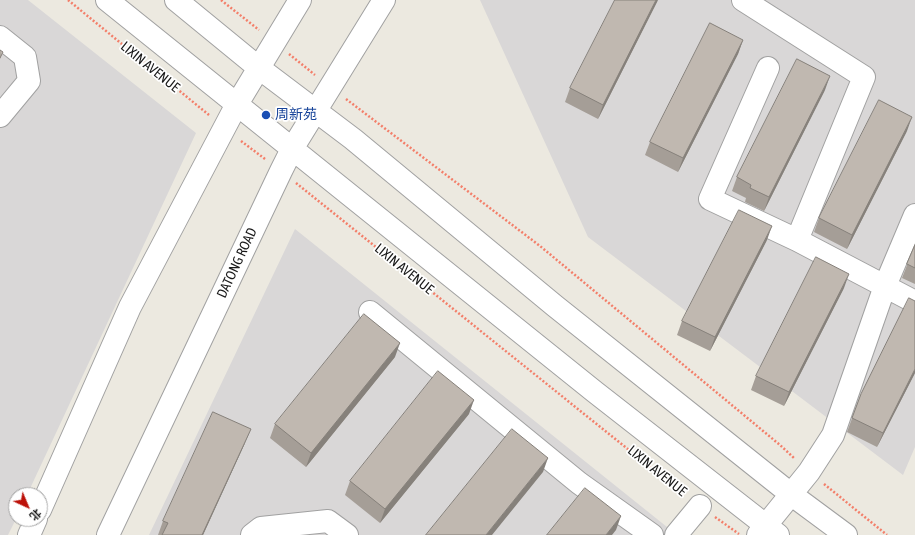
<!DOCTYPE html>
<meta charset="utf-8">
<style>
body{margin:0}
#map{position:relative;width:915px;height:535px;overflow:hidden;background:#ece9e0;font-family:"Asap Condensed","Noto Sans SC",sans-serif}
canvas{display:block}
.north{position:absolute;left:8px;top:487px;width:40px;height:40px;box-sizing:border-box;background:#fff;border:1px solid #a3a3a3;border-radius:50%;rotate:136deg;font-size:11px;font-weight:700;line-height:16px;text-align:center;color:#1a1a1a}
.north::after{content:'';display:block;margin:auto;width:14px;height:18px;background:#bc1109;clip-path:polygon(50% 0,100% 100%,50% 72%,0 100%)}
</style>
<div id="map">
<canvas width="915" height="535"></canvas>
<div class="north">北</div>
</div>
<script>
const context = document.querySelector('canvas').getContext('2d');
context.lineJoin = 'round';
function fill(path, color) {
  context.fillStyle = color;
  context.fill(path, 'evenodd');
}
function stroke(path, color, width, dash) {
  context.strokeStyle = color;
  context.lineWidth = width;
  context.lineCap = dash ? 'butt' : 'round';
  context.setLineDash(dash || []);
  context.stroke(path);
}
function write(font, color, halo, rows, align = 'center') {
  context.font = font + ' "Asap Condensed","Noto Sans SC",sans-serif';
  context.lineWidth = 3.5;
  context.setLineDash([]);
  context.textBaseline = 'middle';
  context.strokeStyle = halo;
  context.fillStyle = color;
  for (const [text, x, y, turn = 0] of rows) {
    context.save();
    context.translate(x, y);
    context.rotate((+turn || 0) * Math.PI / 180);
    context.textAlign = isNaN(turn) ? turn : align;
    if (halo) context.strokeText(text, 0, 0);
    context.fillText(text, 0, 0);
    context.restore();
  }
}
fill(new Path2D(`
 M 0,0 L 28,0 L 196,133 L 27,495 L 16,495 L 16,519 L 8,535 L 0,535 Z
 M 480,0 L 915,0 L 915,447 L 903,475 L 588,237 Z
 M 295,229 L 677,535 L 149,535 Z`), '#d9d7d7');
const minor = new Path2D(`
 M 107,0 L 595,392 L 778,535
 M 176,0 L 259,68 L 353,139 L 555,306 L 792,495 L 846,535
 M 743,0 L 864,77 L 797,240 L 915,302
 M 0,37 L 25,57 L 29,81 L 0,116
 M 768,68 L 710,199 L 797,240
 M 370,312 L 579,483 L 652,535
 M 40,510 L 130,307 L 237,104 L 300,0
 M 29,535 L 36,519
 M 108,535 L 281,171 L 292,149 L 384,0
 M 252,535 L 261,528 L 328,521 L 347,535
 M 676,535 L 700,506
 M 758,535 L 809,472 L 833,435 L 885,286 L 915,215`);
stroke(minor, '#a1a1a1', 24);
stroke(new Path2D(`
 M 68,0 L 209,115
 M 221,0 L 259,30
 M 289,54 L 315,75
 M 346,99 L 540,246 L 780,445 L 794,458
 M 241,141 L 265,159
 M 296,183 L 684,494
 M 824,484 L 887,535
 M 715,517 L 739,534`), '#f37f6a', 2.5, [2, 2]);
stroke(minor, '#fff', 22);
fill(new Path2D(`
 M 658,0 L 598,119 L 565,102 L 570,88 Z
 M 743,40 L 738,54 L 678,172 L 645,155 L 650,142 Z
 M 825,90 L 764,211 L 745,202 L 746,198 L 732,191 L 737,177 Z
 M 907,131 L 847,249 L 814,232 L 819,218 Z
 M 767,240 L 710,351 L 677,335 L 682,321 Z
 M 915,245 L 915,284 L 902,278 Z
 M 844,288 L 784,406 L 751,390 L 756,376 Z
 M 395,357 L 306,467 L 270,438 L 275,424 Z
 M 915,373 L 877,447 L 847,432 L 861,394 Z
 M 469,414 L 380,523 L 345,495 L 350,481 Z
 M 245,443 L 203,535 L 158,535 L 163,521 Z`), '#a59e97');
fill(new Path2D(`
 M 656,0 L 658,0 L 598,119 L 603,105 Z
 M 743,40 L 738,54 L 678,172 L 683,158 Z
 M 830,76 L 825,90 L 764,211 L 769,197 Z
 M 912,117 L 907,131 L 847,249 L 852,235 Z
 M 772,226 L 767,240 L 710,351 L 715,337 Z
 M 849,274 L 844,288 L 784,406 L 789,392 Z
 M 400,343 L 395,357 L 306,467 L 311,453 Z
 M 915,369 L 915,373 L 877,447 L 883,433 Z
 M 474,400 L 469,414 L 380,523 L 385,509 Z
 M 251,429 L 245,443 L 203,535 L 202,535 Z
 M 548,458 L 543,472 L 492,535 L 486,535 Z
 M 621,516 L 616,530 L 612,535 L 606,535 Z`), '#86817b');
const building = new Path2D(`
 M 615,0 L 656,0 L 603,105 L 570,88 Z
 M 710,23 L 743,40 L 683,158 L 650,142 Z
 M 0,50 L 3,52 L 0,58 Z
 M 797,59 L 830,76 L 769,197 L 750,188 L 751,185 L 737,177 Z
 M 879,100 L 912,117 L 852,235 L 819,218 Z
 M 739,210 L 772,226 L 715,337 L 682,321 Z
 M 915,245 L 915,268 L 907,264 Z
 M 816,257 L 849,274 L 789,392 L 756,376 Z
 M 909,298 L 915,301 L 915,369 L 883,433 L 852,418 L 861,394 Z
 M 364,314 L 400,343 L 311,453 L 275,424 Z
 M 438,371 L 474,400 L 385,509 L 350,481 Z
 M 213,412 L 251,429 L 202,535 L 162,535 L 168,523 L 163,521 Z
 M 512,429 L 548,458 L 486,535 L 426,535 Z
 M 585,488 L 621,516 L 606,535 L 547,535 Z`);
fill(building, '#c0b8b0');
stroke(building, '#86817b', 1);
for (const [x, y, r, color] of [
 [266,115,5,"#1a4fb4"]
]) {
  const dot = new Path2D();
  dot.arc(x, y, r, 0, 2 * Math.PI);
  context.fillStyle = color;
  context.fill(dot);
  stroke(dot, '#fff', 1.5);
}
write('14px', '#1a1a1a', '#fff', [
 ["LIXIN AVENUE",150,67,39],
 ["DATONG ROAD",237,263,-65],
 ["LIXIN AVENUE",404,269,39],
 ["LIXIN AVENUE",657,471,39]
]);
write('14px', '#164399', '#fff', [
 ["周新苑",275,115]
], 'left');
</script>
